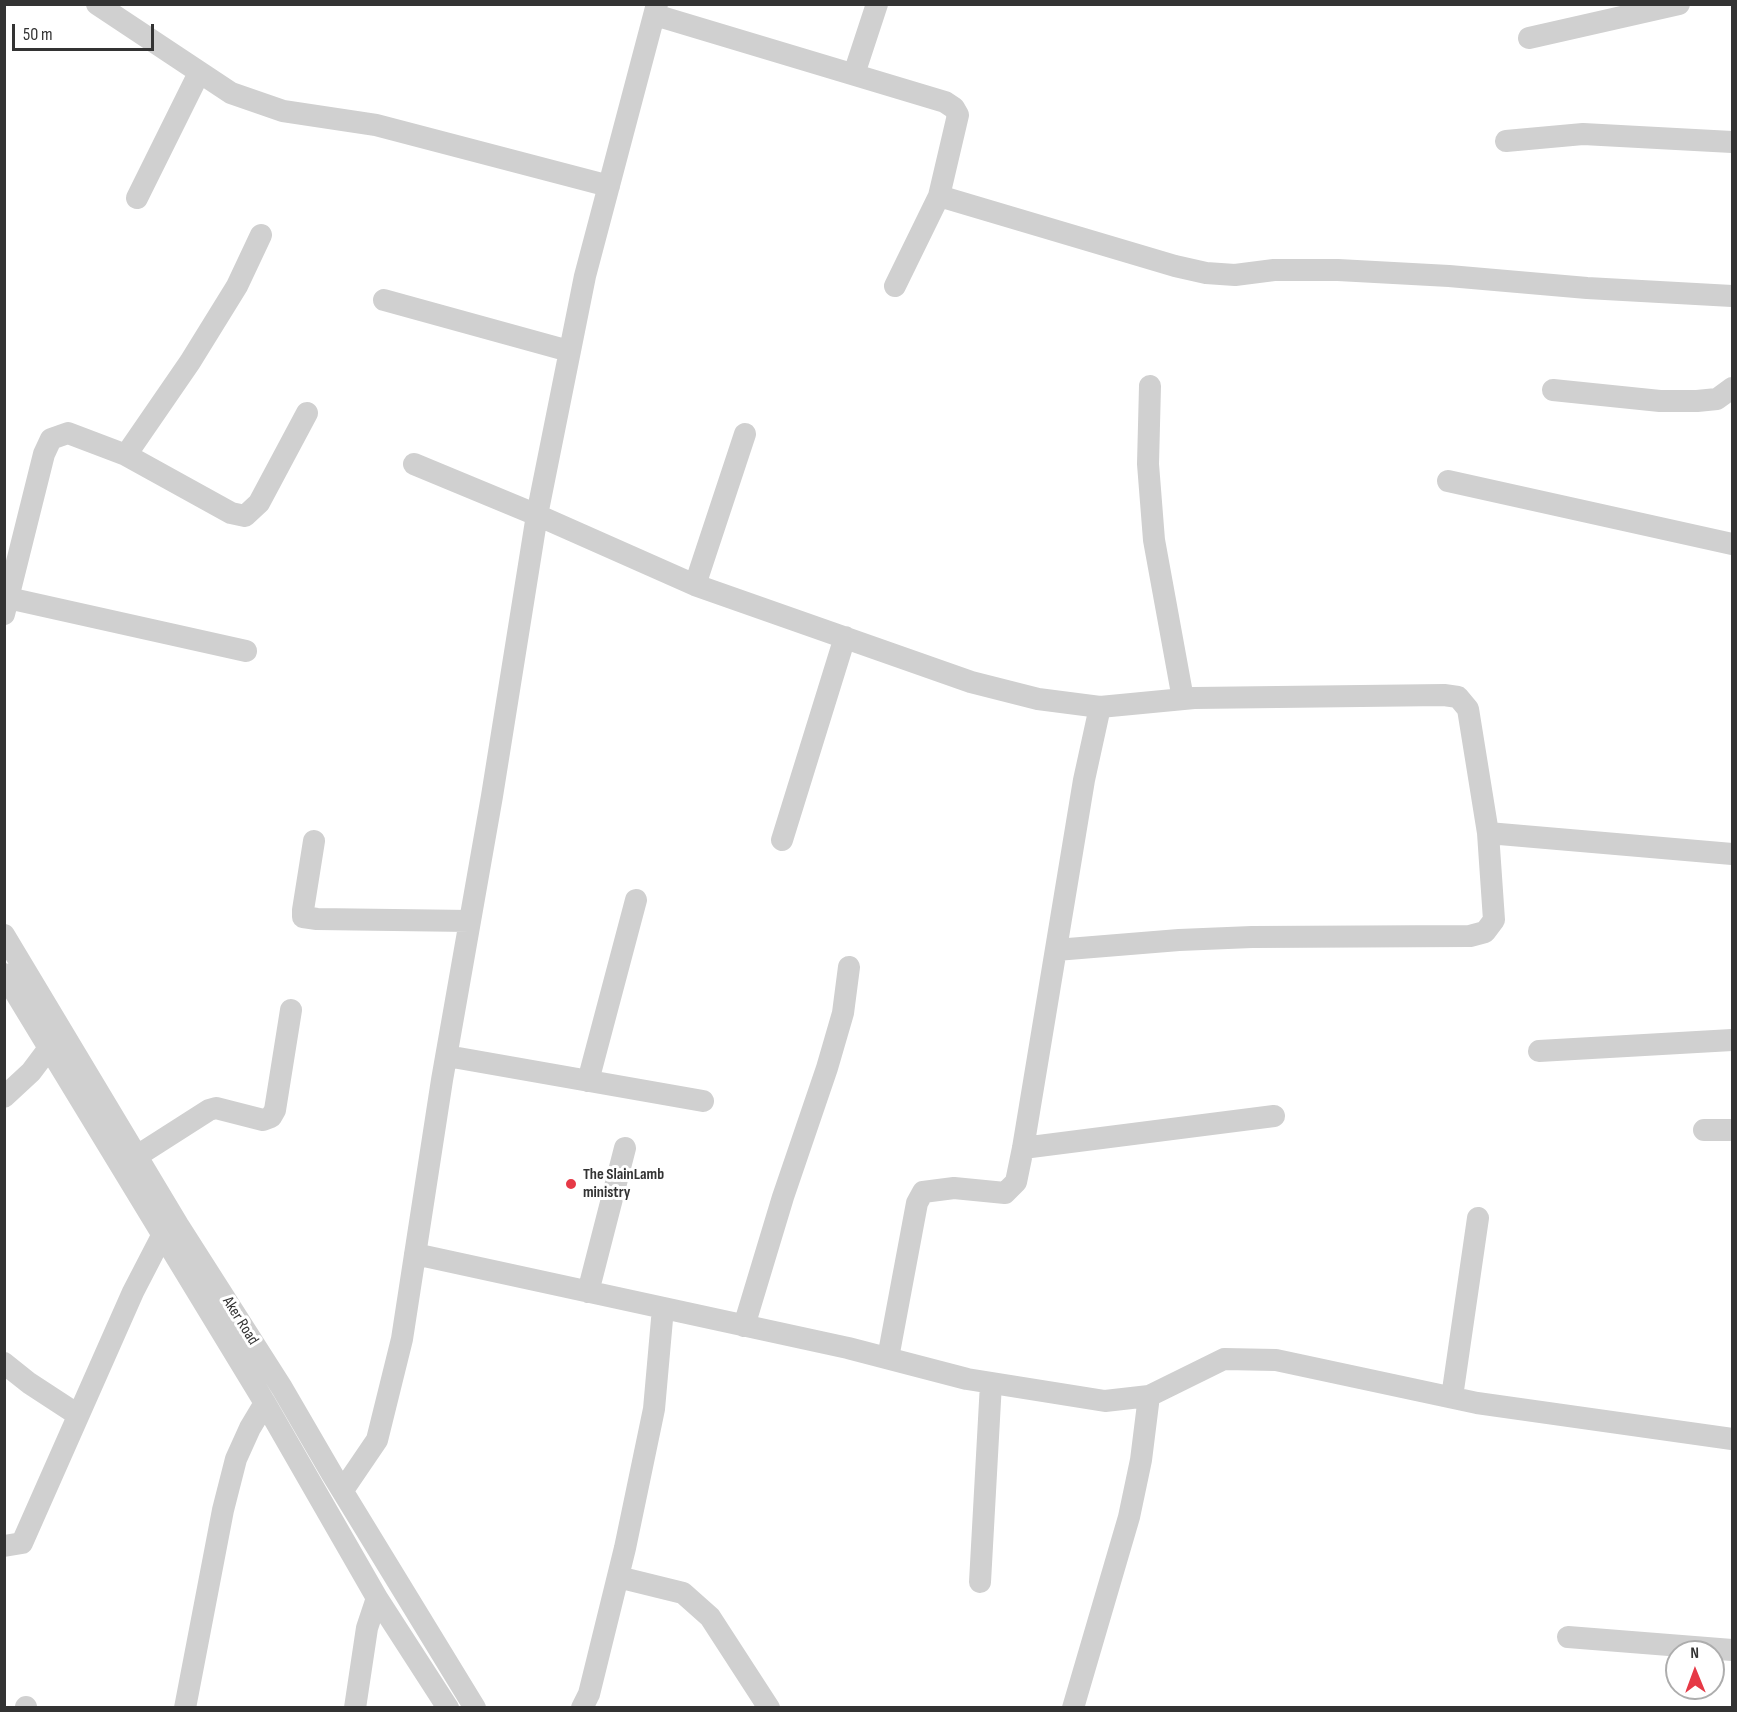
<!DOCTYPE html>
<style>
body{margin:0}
#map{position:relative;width:1737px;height:1712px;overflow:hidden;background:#fff;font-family:"Sofia Sans Condensed",sans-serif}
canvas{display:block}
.frame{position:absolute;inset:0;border:6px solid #333;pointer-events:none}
.north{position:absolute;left:1665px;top:1640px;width:60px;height:60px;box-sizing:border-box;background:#fff;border:2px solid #adadad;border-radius:50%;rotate:359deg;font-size:16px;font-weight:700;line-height:24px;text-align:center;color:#333}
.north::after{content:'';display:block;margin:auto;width:21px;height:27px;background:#e63946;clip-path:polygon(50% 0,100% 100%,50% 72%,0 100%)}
.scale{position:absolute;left:12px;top:24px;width:142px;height:27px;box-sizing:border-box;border:3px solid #333;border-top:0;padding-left:8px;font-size:18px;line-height:21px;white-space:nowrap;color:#333;-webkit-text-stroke:4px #fff;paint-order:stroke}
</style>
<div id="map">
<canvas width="1737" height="1712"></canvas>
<div class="frame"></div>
<div class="north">N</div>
<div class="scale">50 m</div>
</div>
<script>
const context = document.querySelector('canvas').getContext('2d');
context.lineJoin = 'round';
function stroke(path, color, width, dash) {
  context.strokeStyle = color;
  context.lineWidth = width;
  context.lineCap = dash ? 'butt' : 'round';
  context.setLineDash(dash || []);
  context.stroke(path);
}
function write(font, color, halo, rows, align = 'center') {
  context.font = font + ' "Sofia Sans Condensed",sans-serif';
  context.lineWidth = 6;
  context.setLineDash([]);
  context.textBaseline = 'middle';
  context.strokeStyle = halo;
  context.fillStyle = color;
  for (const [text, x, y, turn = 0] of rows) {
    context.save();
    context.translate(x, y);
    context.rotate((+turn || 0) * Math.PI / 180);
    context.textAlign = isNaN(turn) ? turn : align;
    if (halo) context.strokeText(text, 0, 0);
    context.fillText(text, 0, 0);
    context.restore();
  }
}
stroke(new Path2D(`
 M 97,4 L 231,93 L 283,111 L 376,125 L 609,186
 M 655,15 L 945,102 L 954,108 L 958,115 L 939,196 L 895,286
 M 1529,38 L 1679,4
 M 854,74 L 877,4
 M 1506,141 L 1583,134 L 1732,142
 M 939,196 L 1175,266 L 1206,273 L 1235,275 L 1274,270 L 1338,270 L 1449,276 L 1587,288 L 1732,296
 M 137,198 L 199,73
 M 384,300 L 569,351
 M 1150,386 L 1148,464 L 1154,540 L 1183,699
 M 1553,390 L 1660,401 L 1697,401 L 1717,399 L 1732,388
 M 126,455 L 190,362 L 237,286 L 261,235
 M 414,464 L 537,515 L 695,585 L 971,682 L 1038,699 L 1100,707 L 1194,698 L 1444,695 L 1458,697 L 1468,709 L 1488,833 L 1732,854
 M 1448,481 L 1732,544
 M 695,585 L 745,434
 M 8,598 L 246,651
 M 4,614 L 44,454 L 51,439 L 68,433 L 126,455 L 231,513 L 245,516 L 259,503 L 307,413
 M 782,840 L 845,637
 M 314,841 L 303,910 L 303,917 L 317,919 L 470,921
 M 4,935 L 178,1225 L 282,1388 L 332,1474 L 475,1708
 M 1056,950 L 1179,940 L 1252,937 L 1470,936 L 1485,932 L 1494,920 L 1488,833
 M 4,974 L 265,1403 L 377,1598 L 448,1708
 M 1539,1051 L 1732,1040
 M 447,1056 L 703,1101
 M 588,1081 L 636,900
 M 4,1097 L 31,1072 L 49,1048
 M 1704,1130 L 1732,1130
 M 1023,1148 L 1274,1116
 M 137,1156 L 209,1110 L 216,1108 L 263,1120 L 271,1117 L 275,1110 L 291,1010
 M 415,1254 L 848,1348 L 967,1379 L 1105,1401 L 1149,1396 L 1224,1359 L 1276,1360 L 1477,1403 L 1732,1439
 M 588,1292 L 625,1148
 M 744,1326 L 783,1197 L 827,1068 L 843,1013 L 849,967
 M 888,1358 L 917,1203 L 923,1192 L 954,1188 L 1005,1193 L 1016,1182 L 1023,1148 L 1084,780 L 1100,707
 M 4,1363 L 29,1383 L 78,1415
 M 1452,1397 L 1478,1218
 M 343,1490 L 377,1440 L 402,1339 L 442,1080 L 492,796 L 537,515 L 585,276 L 657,4
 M 4,1546 L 22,1543 L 133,1292 L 163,1234
 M 618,1577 L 683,1593 L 710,1617 L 769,1708
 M 980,1582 L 991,1383
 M 1568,1637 L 1732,1650
 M 26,1707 L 26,1708
 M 185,1708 L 223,1510 L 236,1459 L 250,1428 L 265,1403
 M 355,1708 L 367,1628 L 377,1598
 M 582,1708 L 589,1694 L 625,1548 L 654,1409 L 663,1308
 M 1073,1708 L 1129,1517 L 1141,1460 L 1149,1396`), '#d0d0d0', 22);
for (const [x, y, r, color] of [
 [571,1184,6,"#e63946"]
]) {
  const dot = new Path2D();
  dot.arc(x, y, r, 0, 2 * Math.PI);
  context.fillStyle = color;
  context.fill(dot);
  stroke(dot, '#fff', 2);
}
write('bold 16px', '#333', '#fff', [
 ["The SlainLamb",583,1175],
 ["ministry",583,1193]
], 'left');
write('16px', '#333', '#fff', [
 ["Aker Road",240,1321,58]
]);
</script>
